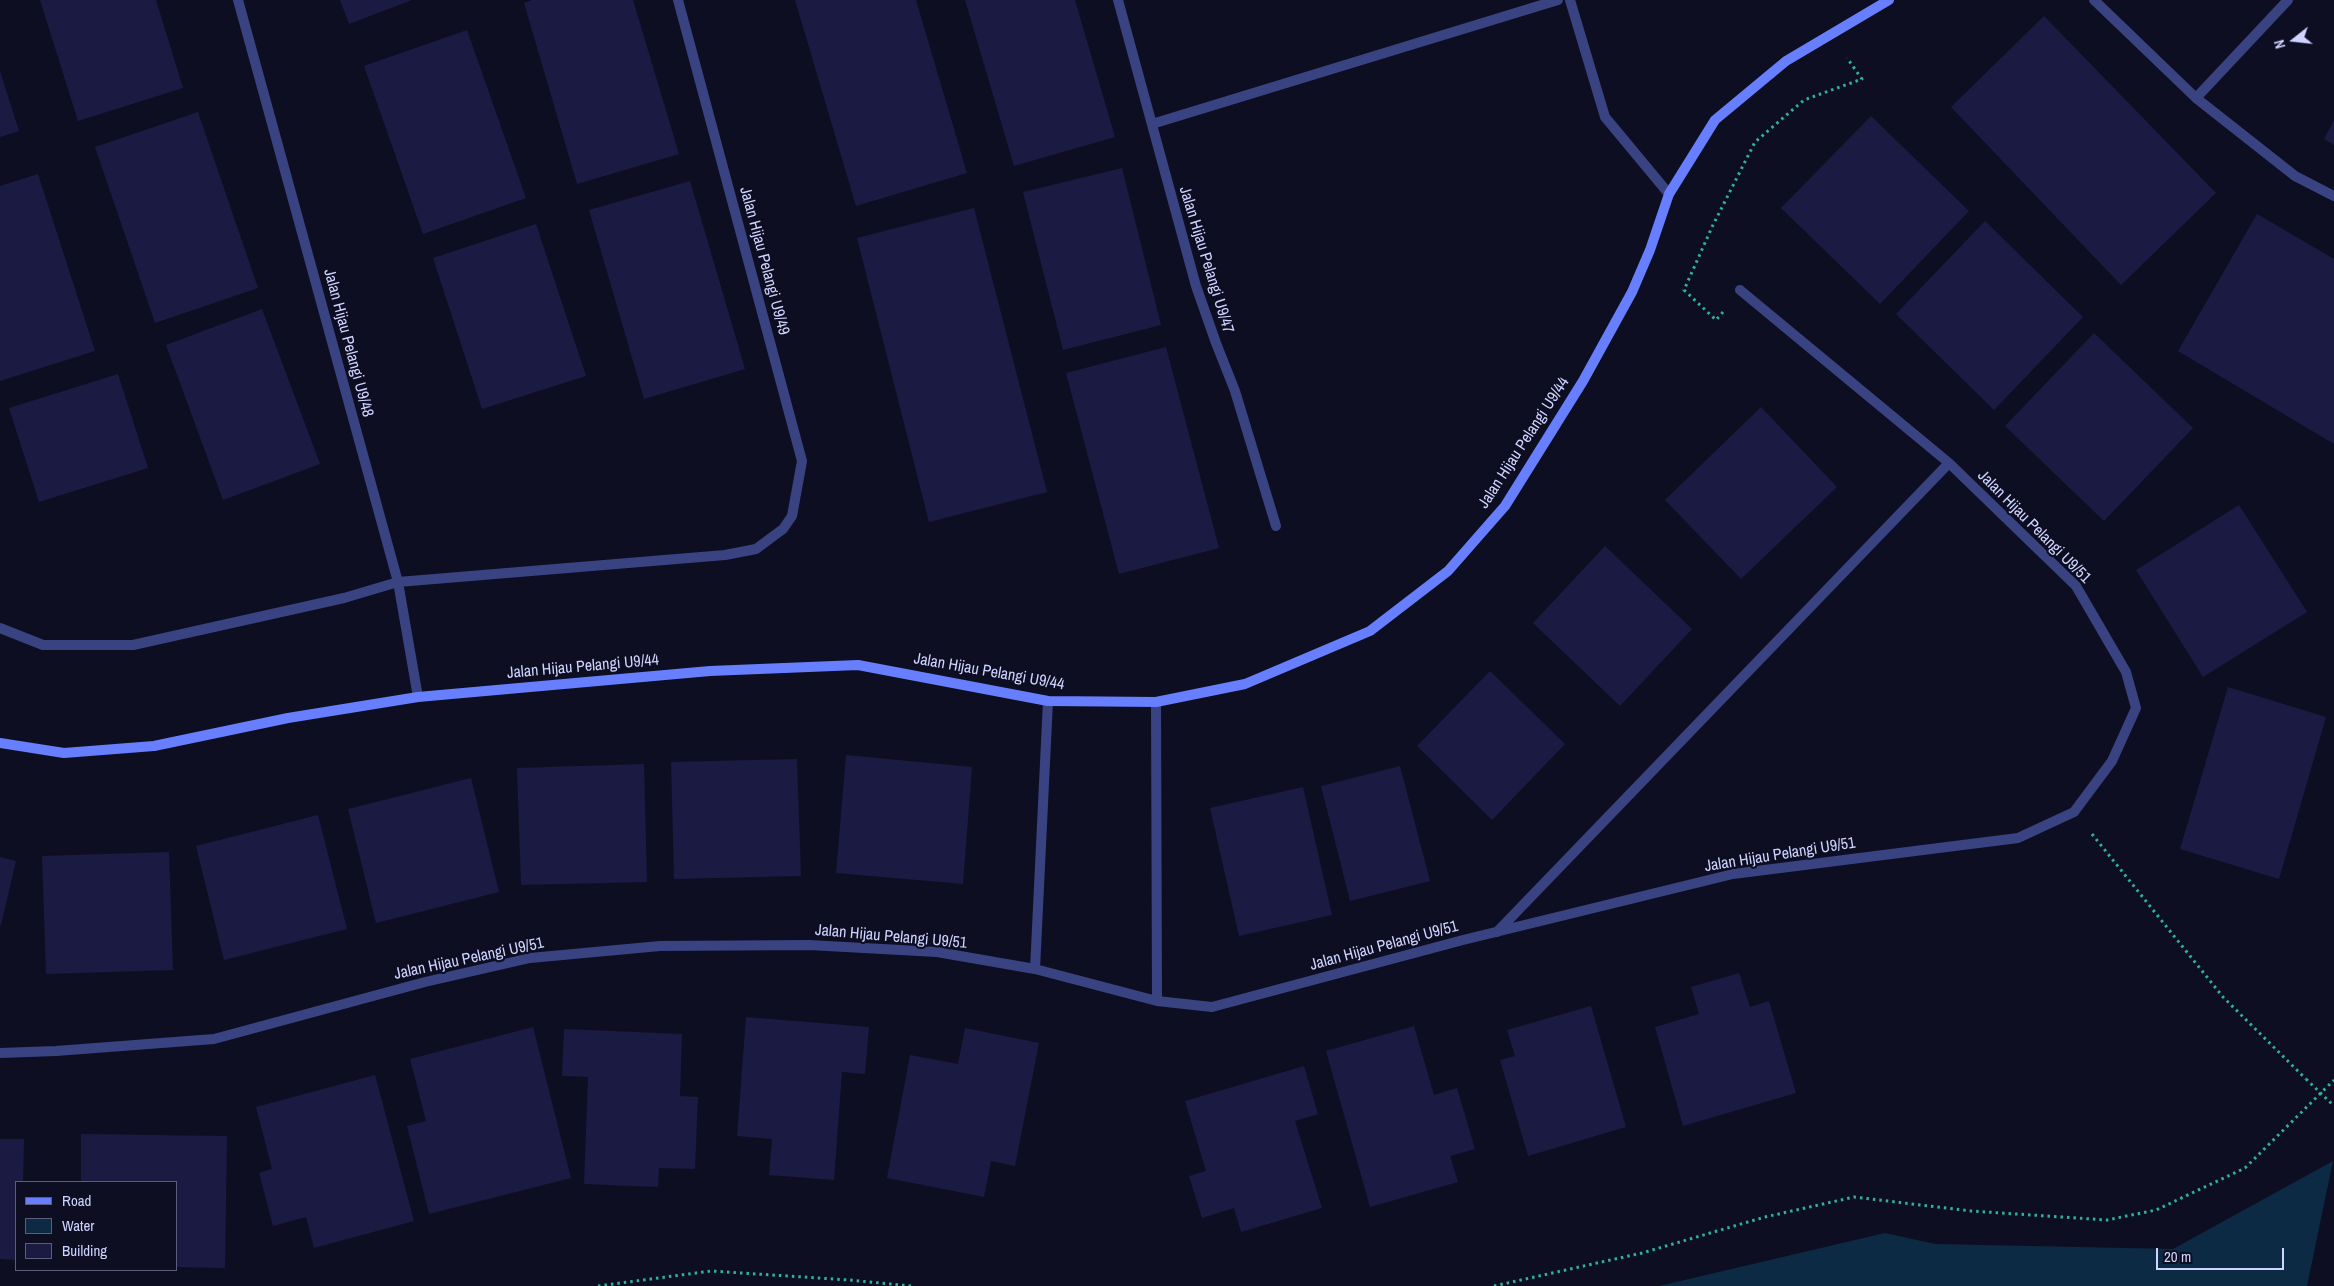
<!DOCTYPE html>
<style>
body{margin:0}
#map{position:relative;width:2334px;height:1286px;overflow:hidden;background:#0e0e22;font-family:"Archivo Narrow",sans-serif}
canvas{display:block}
.legend{position:absolute;left:15px;top:1181px;width:162px;height:90px;box-sizing:border-box;background:#0e0e22;border:1px solid #5b5d7a;margin:0;padding:6px 9px;list-style:none;font-size:15px;color:#cfd3ff}
.legend li{display:flex;align-items:center;gap:10px;height:25px}
.legend b{width:25px;border:1px solid #5b5d7a}
.north{position:absolute;left:2269px;top:15px;width:50px;height:50px;-webkit-text-stroke:4px #0e0e22;paint-order:stroke;rotate:254deg;font-size:14px;font-weight:700;line-height:20px;text-align:center;color:#cfd3ff}
.north::after{content:'';display:block;margin:auto;width:18px;height:22px;background:#cfd3ff;clip-path:polygon(50% 0,100% 100%,50% 72%,0 100%)}
.scale{position:absolute;left:2156px;top:1248px;width:128px;height:22px;box-sizing:border-box;border:2px solid #cfd3ff;border-top:0;padding-left:6px;font-size:15px;line-height:18px;white-space:nowrap;color:#cfd3ff;-webkit-text-stroke:4px #0e0e22;paint-order:stroke}
</style>
<div id="map">
<canvas width="2334" height="1286"></canvas>
<ul class="legend">
<li><b style="height:6px;background:#677ffe"></b>Road</li>
<li><b style="height:14px;background:#0c2a43"></b>Water</li>
<li><b style="height:14px;background:#1b1a43"></b>Building</li>
</ul>
<div class="north">N</div>
<div class="scale">20 m</div>
</div>
<script>
const context = document.querySelector('canvas').getContext('2d');
context.lineJoin = 'round';
function fill(path, color) {
  context.fillStyle = color;
  context.fill(path, 'evenodd');
}
function stroke(path, color, width, dash) {
  context.strokeStyle = color;
  context.lineWidth = width;
  context.lineCap = dash ? 'butt' : 'round';
  context.setLineDash(dash || []);
  context.stroke(path);
}
function write(font, color, halo, rows, align = 'center') {
  context.font = font + ' "Archivo Narrow",sans-serif';
  context.lineWidth = 4.5;
  context.setLineDash([]);
  context.textBaseline = 'middle';
  context.strokeStyle = halo;
  context.fillStyle = color;
  for (const [text, x, y, turn = 0] of rows) {
    context.save();
    context.translate(x, y);
    context.rotate((+turn || 0) * Math.PI / 180);
    context.textAlign = isNaN(turn) ? turn : align;
    if (halo) context.strokeText(text, 0, 0);
    context.fillText(text, 0, 0);
    context.restore();
  }
}
fill(new Path2D(`
 M 2333,1161 L 2307,1286 L 1659,1286 L 1885,1233 L 1935,1244 L 2173,1249 Z`), '#0c2a43');
fill(new Path2D(`
 M 40,0 L 156,0 L 183,88 L 78,121 Z
 M 340,0 L 412,0 L 349,24 Z
 M 532,0 L 633,0 L 679,154 L 577,184 L 524,3 Z
 M 795,0 L 916,0 L 967,173 L 856,206 Z
 M 965,0 L 1075,0 L 1115,137 L 1014,166 Z
 M 2044,16 L 2216,193 L 2121,285 L 1951,107 Z
 M 467,30 L 526,198 L 423,234 L 364,66 Z
 M 0,71 L 19,131 L 0,137 Z
 M 198,112 L 258,288 L 155,323 L 95,147 Z
 M 1871,116 L 1969,211 L 1880,304 L 1781,208 Z
 M 2334,120 L 2334,145 L 2324,139 Z
 M 1122,168 L 1161,325 L 1063,350 L 1023,192 Z
 M 38,174 L 95,351 L 0,381 L 0,186 Z
 M 690,181 L 745,369 L 644,399 L 589,210 Z
 M 974,208 L 1047,492 L 929,522 L 857,238 Z
 M 2257,214 L 2334,259 L 2334,444 L 2178,351 Z
 M 1985,221 L 2083,317 L 1994,410 L 1896,314 Z
 M 536,224 L 586,376 L 482,409 L 433,258 Z
 M 262,309 L 320,464 L 223,500 L 166,345 Z
 M 2094,333 L 2193,428 L 2104,521 L 2005,426 Z
 M 1166,347 L 1219,548 L 1119,574 L 1066,373 Z
 M 118,374 L 148,468 L 39,502 L 9,408 Z
 M 1761,407 L 1837,487 L 1741,579 L 1665,500 Z
 M 2239,505 L 2307,612 L 2203,677 L 2136,570 Z
 M 1605,546 L 1692,629 L 1620,706 L 1533,623 Z
 M 1490,671 L 1565,744 L 1492,820 L 1417,746 Z
 M 2228,687 L 2326,717 L 2279,879 L 2180,849 Z
 M 846,755 L 972,767 L 963,884 L 836,873 Z
 M 797,759 L 801,876 L 674,879 L 671,762 Z
 M 644,764 L 647,882 L 521,885 L 517,768 Z
 M 1400,766 L 1430,881 L 1350,901 L 1321,786 Z
 M 471,778 L 499,892 L 376,923 L 348,809 Z
 M 1303,787 L 1332,915 L 1239,936 L 1210,808 Z
 M 318,815 L 347,929 L 224,960 L 196,846 Z
 M 169,852 L 173,970 L 46,974 L 42,856 Z
 M 0,857 L 16,861 L 1,925 L 0,925 Z
 M 1739,973 L 1750,1007 L 1769,1001 L 1796,1093 L 1683,1126 L 1655,1027 L 1699,1014 L 1691,987 Z
 M 1591,1006 L 1626,1127 L 1528,1156 L 1500,1060 L 1515,1056 L 1507,1030 Z
 M 746,1017 L 869,1027 L 865,1074 L 842,1072 L 834,1180 L 769,1175 L 772,1139 L 737,1136 Z
 M 1414,1026 L 1434,1095 L 1457,1088 L 1475,1149 L 1450,1156 L 1458,1182 L 1370,1207 L 1326,1051 Z
 M 533,1027 L 571,1178 L 429,1214 L 407,1126 L 426,1121 L 410,1059 Z
 M 965,1028 L 1039,1043 L 1015,1166 L 991,1161 L 984,1197 L 887,1178 L 910,1055 L 958,1064 Z
 M 564,1029 L 682,1034 L 680,1096 L 698,1097 L 695,1169 L 659,1168 L 658,1187 L 584,1184 L 588,1077 L 562,1076 Z
 M 1304,1066 L 1318,1114 L 1295,1121 L 1322,1208 L 1241,1232 L 1234,1208 L 1202,1218 L 1189,1176 L 1206,1171 L 1185,1101 Z
 M 375,1075 L 414,1221 L 314,1248 L 306,1217 L 273,1226 L 259,1173 L 272,1169 L 256,1107 Z
 M 81,1134 L 227,1136 L 225,1268 L 176,1267 L 176,1182 L 81,1182 Z
 M 0,1139 L 24,1139 L 23,1182 L 16,1182 L 16,1260 L 0,1259 Z`), '#1b1a43');
stroke(new Path2D(`
 M 1723,312 L 1716,320 L 1684,290 L 1712,227 L 1755,142 L 1804,100 L 1862,79 L 1847,58
 M 2092,834 L 2223,997 L 2306,1079
 M 598,1286 L 711,1271 L 849,1280 L 911,1286
 M 1494,1286 L 1642,1253 L 1765,1217 L 1854,1197 L 1971,1211 L 2107,1220 L 2156,1210 L 2245,1168 L 2334,1080`), '#2fb393', 3, [2.5, 4]);
stroke(new Path2D(`
 M 238,0 L 398,582 L 418,697
 M 1118,0 L 1196,286 L 1216,343 L 1235,391 L 1276,526
 M 1570,0 L 1605,117 L 1669,194
 M 2094,0 L 2196,98 L 2295,176 L 2334,196
 M 2196,98 L 2288,0
 M 1152,124 L 1558,0
 M 0,628 L 43,645 L 133,645 L 344,598 L 398,582 L 725,555 L 756,549 L 783,529 L 792,516 L 802,461 L 678,0
 M 1156,702 L 1157,1001
 M 1497,932 L 1949,463
 M 1035,969 L 1048,701
 M 0,1053 L 56,1051 L 214,1039 L 425,982 L 530,958 L 660,946 L 809,945 L 937,952 L 1035,969 L 1157,1001 L 1212,1007 L 1463,940 L 1733,874 L 2018,838 L 2074,812 L 2112,761 L 2136,708 L 2126,672 L 2076,586 L 1949,463 L 1740,290`), '#394381', 10);
stroke(new Path2D(`
 M 0,743 L 64,753 L 154,746 L 288,718 L 418,697 L 710,671 L 858,665 L 1048,701 L 1156,702 L 1245,684 L 1370,631 L 1448,571 L 1505,506 L 1583,381 L 1632,292 L 1650,250 L 1669,194 L 1715,120 L 1786,61 L 1889,0`), '#677ffe', 10);
stroke(new Path2D(`
 M 2306,1079 L 2334,1106`), '#2fb393', 3, [2.5, 4]);
write('16px', '#cfd3ff', '#0e0e22', [
 ["Jalan Hijau Pelangi U9/47",1206,260,73],
 ["Jalan Hijau Pelangi U9/49",764,261,75],
 ["Jalan Hijau Pelangi U9/48",348,343,75],
 ["Jalan Hijau Pelangi U9/44",1524,443,-57],
 ["Jalan Hijau Pelangi U9/51",2034,527,45],
 ["Jalan Hijau Pelangi U9/44",583,667,-5],
 ["Jalan Hijau Pelangi U9/44",989,672,10],
 ["Jalan Hijau Pelangi U9/51",1780,855,-9],
 ["Jalan Hijau Pelangi U9/51",891,937,5],
 ["Jalan Hijau Pelangi U9/51",1384,946,-15],
 ["Jalan Hijau Pelangi U9/51",469,959,-12]
]);
</script>
